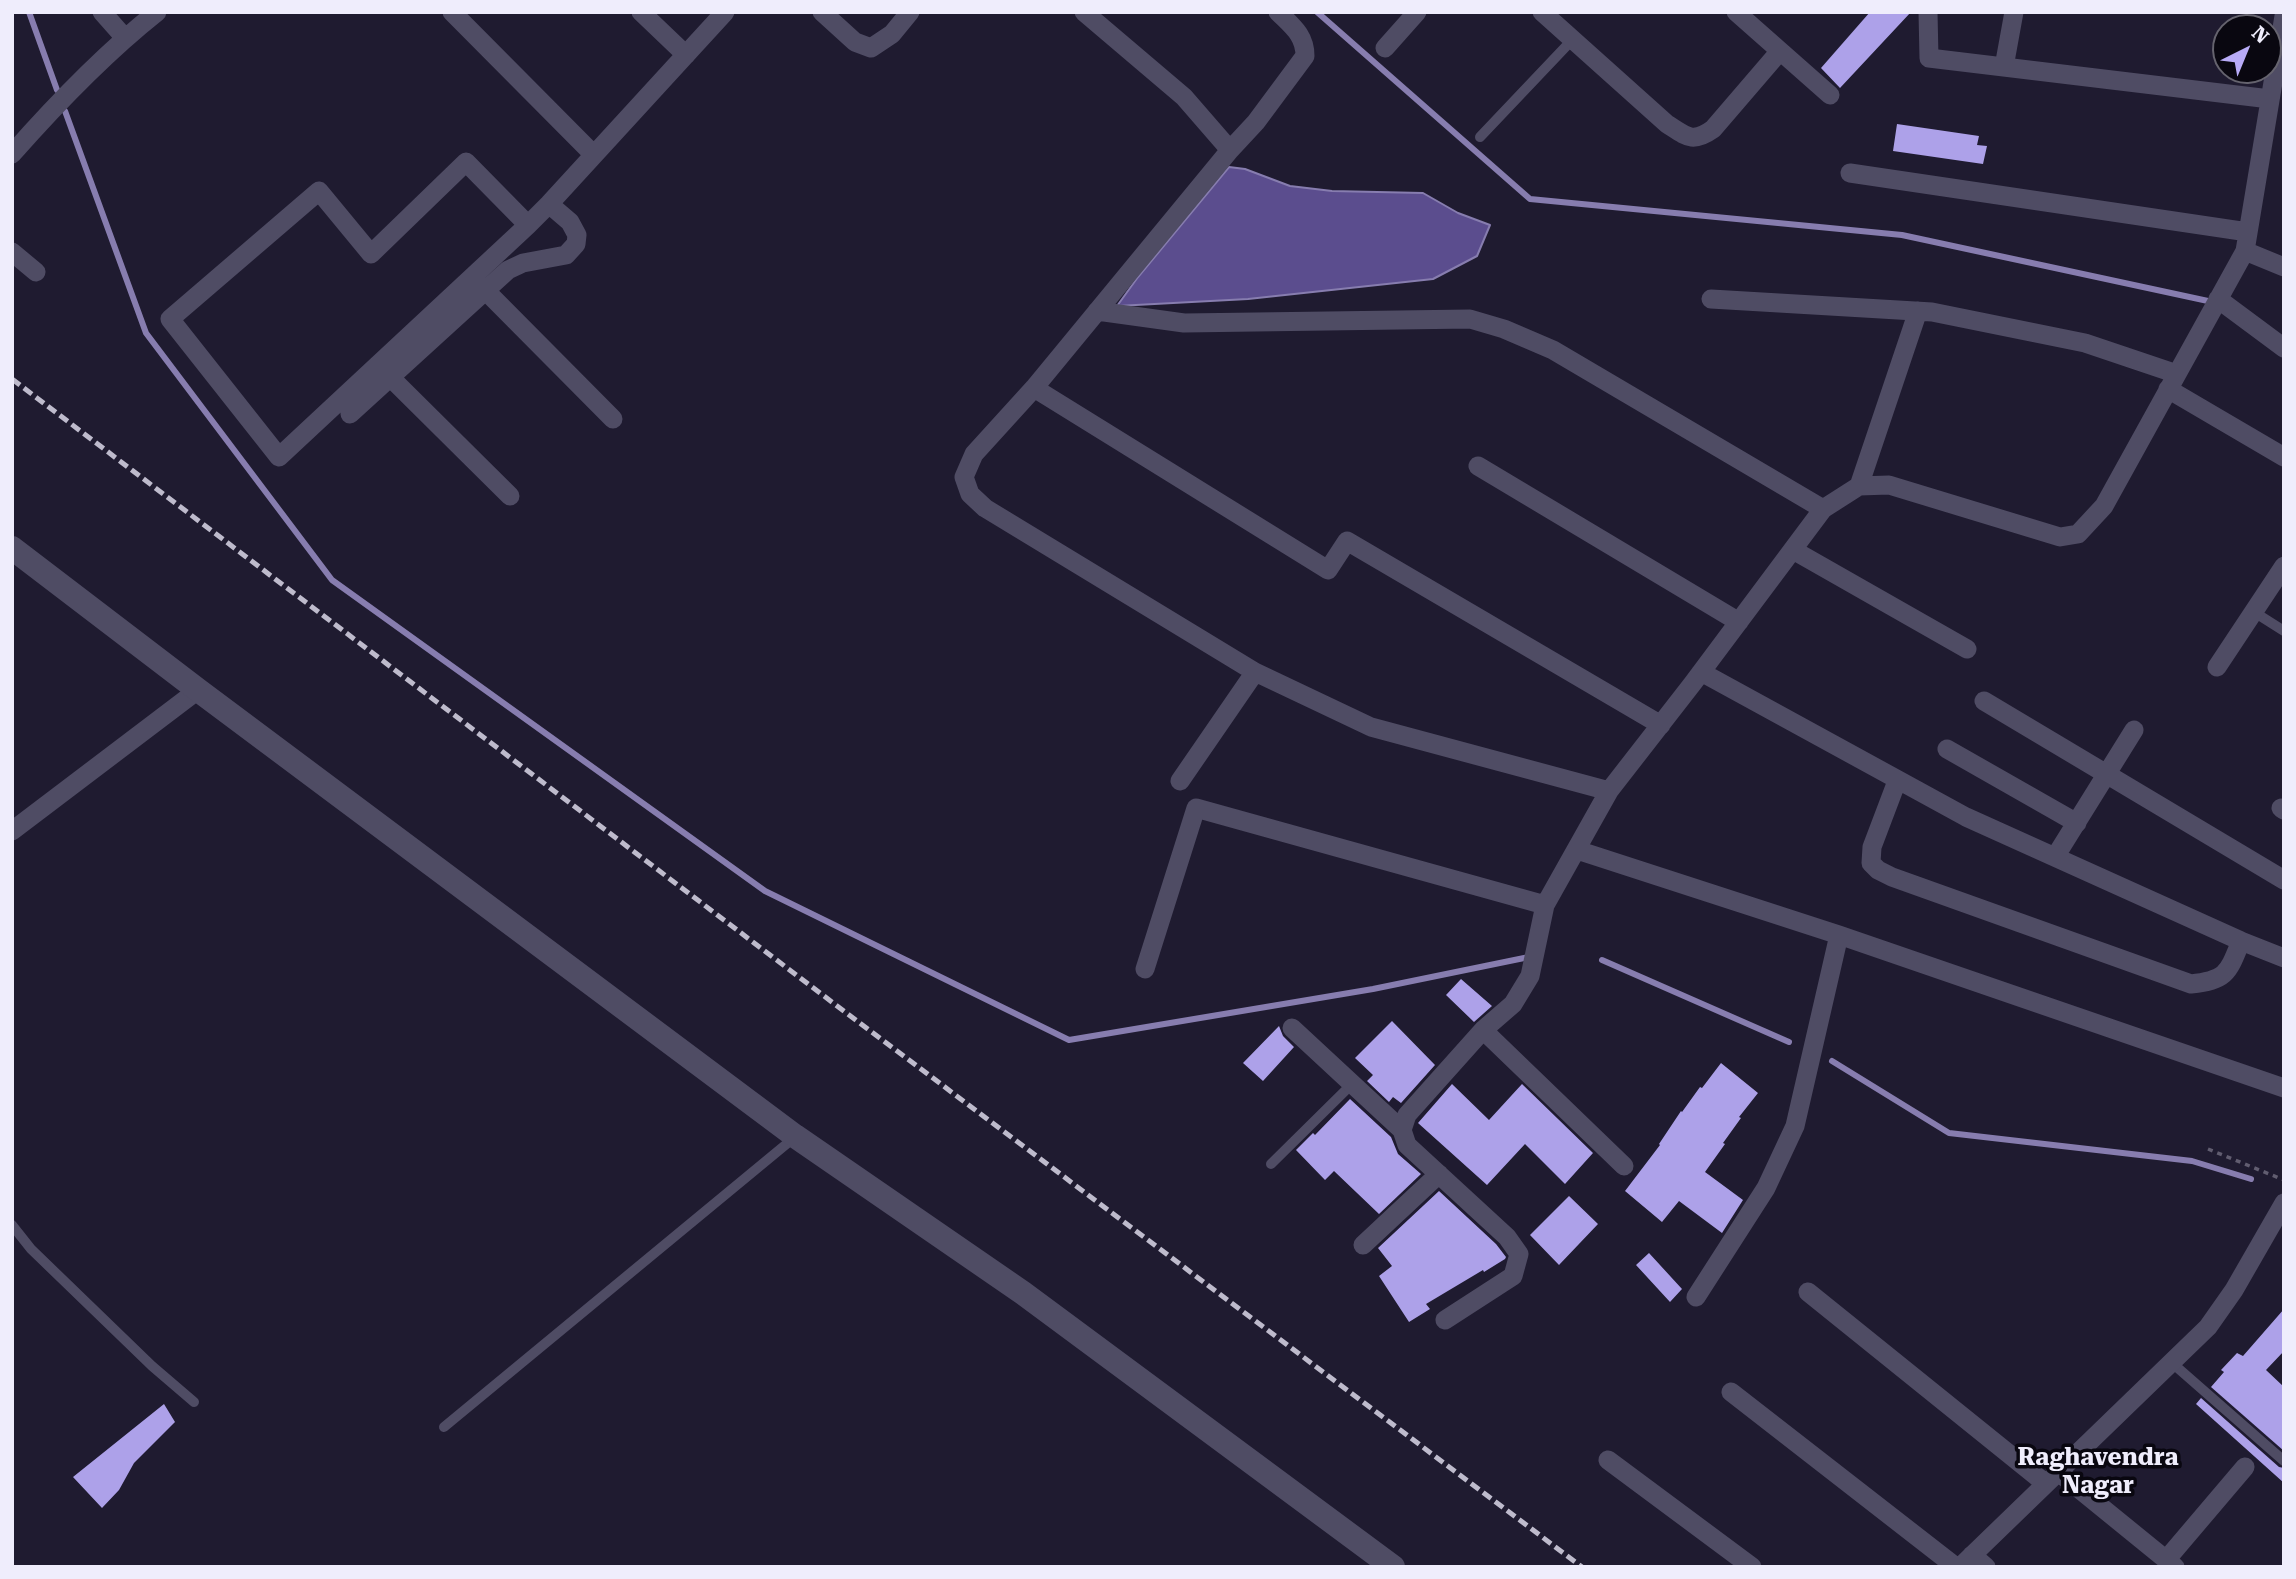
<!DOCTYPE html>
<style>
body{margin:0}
#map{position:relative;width:2296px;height:1579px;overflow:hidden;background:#1f1b30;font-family:"Roboto Serif",serif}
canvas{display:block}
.frame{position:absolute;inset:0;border:14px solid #efedfc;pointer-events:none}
.north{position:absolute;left:2212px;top:14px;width:70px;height:70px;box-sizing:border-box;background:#090710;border:2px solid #65636e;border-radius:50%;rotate:43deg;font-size:19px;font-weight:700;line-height:28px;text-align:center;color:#efedfc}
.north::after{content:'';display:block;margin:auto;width:24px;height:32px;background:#b8abf7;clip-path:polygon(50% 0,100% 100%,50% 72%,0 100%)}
</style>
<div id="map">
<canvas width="2296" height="1579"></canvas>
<div class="frame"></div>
<div class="north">N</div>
</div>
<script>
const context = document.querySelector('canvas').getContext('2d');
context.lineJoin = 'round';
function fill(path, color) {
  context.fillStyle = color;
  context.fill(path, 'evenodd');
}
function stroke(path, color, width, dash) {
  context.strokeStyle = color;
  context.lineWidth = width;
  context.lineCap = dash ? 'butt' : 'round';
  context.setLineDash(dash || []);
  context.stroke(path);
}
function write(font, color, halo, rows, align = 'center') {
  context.font = font + ' "Roboto Serif",serif';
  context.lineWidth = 7;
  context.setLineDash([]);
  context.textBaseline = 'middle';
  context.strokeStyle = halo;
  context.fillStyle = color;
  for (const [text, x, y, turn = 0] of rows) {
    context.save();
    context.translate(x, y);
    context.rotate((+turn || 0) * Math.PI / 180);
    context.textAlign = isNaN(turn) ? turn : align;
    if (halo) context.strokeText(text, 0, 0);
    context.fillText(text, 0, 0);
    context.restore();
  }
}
const water = new Path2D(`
 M 1229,167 L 1245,169 L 1290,186 L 1332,191 L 1423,193 L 1458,213 L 1490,225 L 1477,256 L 1433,279 L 1248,299 L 1117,306 L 1138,277 Z`);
fill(water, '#5b4d8e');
stroke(water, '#877daf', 2);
stroke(new Path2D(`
 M 29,12 L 57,90
 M 1317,12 L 1530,199 L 1902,235 L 2208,301
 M 65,111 L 146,333 L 332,580 L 765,891 L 1069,1040 L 1373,989 L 1529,957
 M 1602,960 L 1789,1042
 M 1832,1061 L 1949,1133 L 2192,1161 L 2251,1179`), '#877daf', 6);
fill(new Path2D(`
 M 1870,12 L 1911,12 L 1840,88 L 1821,68 Z
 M 1897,124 L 1979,136 L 1977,145 L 1987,146 L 1983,164 L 1893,151 Z
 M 1461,979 L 1492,1006 L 1474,1022 L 1446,995 Z
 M 1392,1021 L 1435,1065 L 1401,1103 L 1393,1097 L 1389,1102 L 1367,1081 L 1373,1075 L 1355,1058 Z
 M 1279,1026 L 1283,1036 L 1294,1047 L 1263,1081 L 1243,1063 Z
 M 1721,1063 L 1758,1093 L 1739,1117 L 1741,1118 L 1723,1143 L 1725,1144 L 1705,1172 L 1743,1200 L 1722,1233 L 1679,1201 L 1662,1222 L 1625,1191 L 1660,1145 L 1659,1144 L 1681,1111 L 1682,1112 L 1700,1087 L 1702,1088 Z
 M 1452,1084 L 1489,1120 L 1522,1084 L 1593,1153 L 1565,1184 L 1525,1144 L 1487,1185 L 1418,1123 Z
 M 1350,1099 L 1391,1137 L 1398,1154 L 1421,1174 L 1379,1214 L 1334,1171 L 1325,1180 L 1296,1150 L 1313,1133 L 1315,1135 Z
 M 1439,1191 L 1496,1244 L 1506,1257 L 1505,1259 L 1484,1272 L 1483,1270 L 1426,1304 L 1430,1309 L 1409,1322 L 1379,1276 L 1392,1266 L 1378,1248 Z
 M 1569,1196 L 1598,1224 L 1559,1265 L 1530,1235 Z
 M 1649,1253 L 1682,1289 L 1670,1302 L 1636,1265 Z
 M 2284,1309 L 2284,1351 L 2266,1370 L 2284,1387 L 2284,1451 L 2211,1387 L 2224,1372 L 2221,1370 L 2237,1353 L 2243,1356 Z
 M 2201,1398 L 2279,1467 L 2284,1468 L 2284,1483 L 2196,1404 Z
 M 164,1404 L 175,1422 L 134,1463 L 119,1490 L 102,1508 L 73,1477 Z`), '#ada1e9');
stroke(new Path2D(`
 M 2208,1149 L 2284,1180`), '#615d70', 3.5, [5, 5]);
stroke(new Path2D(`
 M 1480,137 L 1573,39
 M 2254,612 L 2284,631
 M 1271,1164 L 1352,1084
 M 12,1225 L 31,1249 L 152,1366 L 194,1402
 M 2171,1362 L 2284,1461
 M 444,1427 L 795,1137`), '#4f4c64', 10);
stroke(new Path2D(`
 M 102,12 L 125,38
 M 452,12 L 594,155
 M 641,12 L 686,55
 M 822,12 L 855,42 L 871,48 L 892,34 L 910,12
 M 1084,12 L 1184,97 L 1230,150
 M 1278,12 C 1292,26 1305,35 1305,56 L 1256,122 L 1230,150 L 1034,388 L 974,454 L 964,477 L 970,494 L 985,508 L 1255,672 L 1371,727 L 1609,791
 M 1542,12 L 1667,124 C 1686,136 1692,144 1713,129 L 1780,51
 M 1736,12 L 1830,95
 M 1928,12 L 1929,58 L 2270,99
 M 1385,48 L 1417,12
 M 2004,67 L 2014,12
 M 12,154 C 57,103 104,54 157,12
 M 1850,173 L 2248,232
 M 528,225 L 466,162 L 371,254 L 319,191 L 170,319 L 279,457 L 528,225 L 549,204 L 725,12
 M 2245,251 L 2284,267
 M 12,252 L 36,272
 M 485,290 L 613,419
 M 1711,299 L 1932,312 L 2085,343 L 2177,374
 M 2218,299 L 2284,348
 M 1097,311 L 1184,323 L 1470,319 L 1504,329 L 1553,350 L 1823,509
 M 390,377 L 510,496
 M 1034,388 L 1328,570 L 1347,541 L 1661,725
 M 2168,389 L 2284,457
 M 350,414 L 508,270 L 523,263 L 566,255 L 576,244 L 577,235 L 570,222 L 549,204
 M 1478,466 L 1739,622
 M 1859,486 L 1918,311
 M 1793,550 L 1967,649
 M 2217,667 L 2284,566
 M 1701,672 L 1966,817 L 2241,941 L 2284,958
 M 1984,701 L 2284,880
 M 1947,749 L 2077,823
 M 1180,781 L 1255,672
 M 1897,781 L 1872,847 L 1871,863 L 1878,870 L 1892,877 L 2191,984 C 2227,980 2228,973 2241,941
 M 2281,808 L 2284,810
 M 12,831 L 198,690
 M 1577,850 L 1839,935 L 2284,1088
 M 2055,857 L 2134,730
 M 1145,969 L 1196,808 L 1545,905
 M 1292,1028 L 1402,1130
 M 1483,1030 L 1624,1166
 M 1363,1245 L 1439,1174
 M 1808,1292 L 2045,1483
 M 1696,1297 L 1766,1188 L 1795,1126 L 1839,935
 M 1445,1320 L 1513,1276 L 1519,1254 L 1507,1237 L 1407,1145 L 1402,1130 L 1407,1115 L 1483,1030 L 1513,1004 L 1530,976 L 1545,905 L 1609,791 L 1693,683 L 1823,509 L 1859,486 L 1889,485 L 2060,537 L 2078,534 L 2104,506 L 2245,251 L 2284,16
 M 1731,1392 L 1956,1567
 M 1608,1460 L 1752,1567
 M 2057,1471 L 2175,1567
 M 1972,1555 L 1986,1567
 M 2166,1560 L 2245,1467
 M 1960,1567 L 2208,1327 L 2234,1290 L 2284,1203`), '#4f4c64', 19);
stroke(new Path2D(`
 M 12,548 L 198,690 L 795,1136 L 1023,1293 L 1393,1567`), '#4f4c64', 24);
stroke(new Path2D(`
 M 12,379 L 820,993 L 1582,1567`), '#bebbcc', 5, [10, 5]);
write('bold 24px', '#efedfc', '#090710', [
 ["Raghavendra",2098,1458],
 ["Nagar",2098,1486]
]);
</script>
